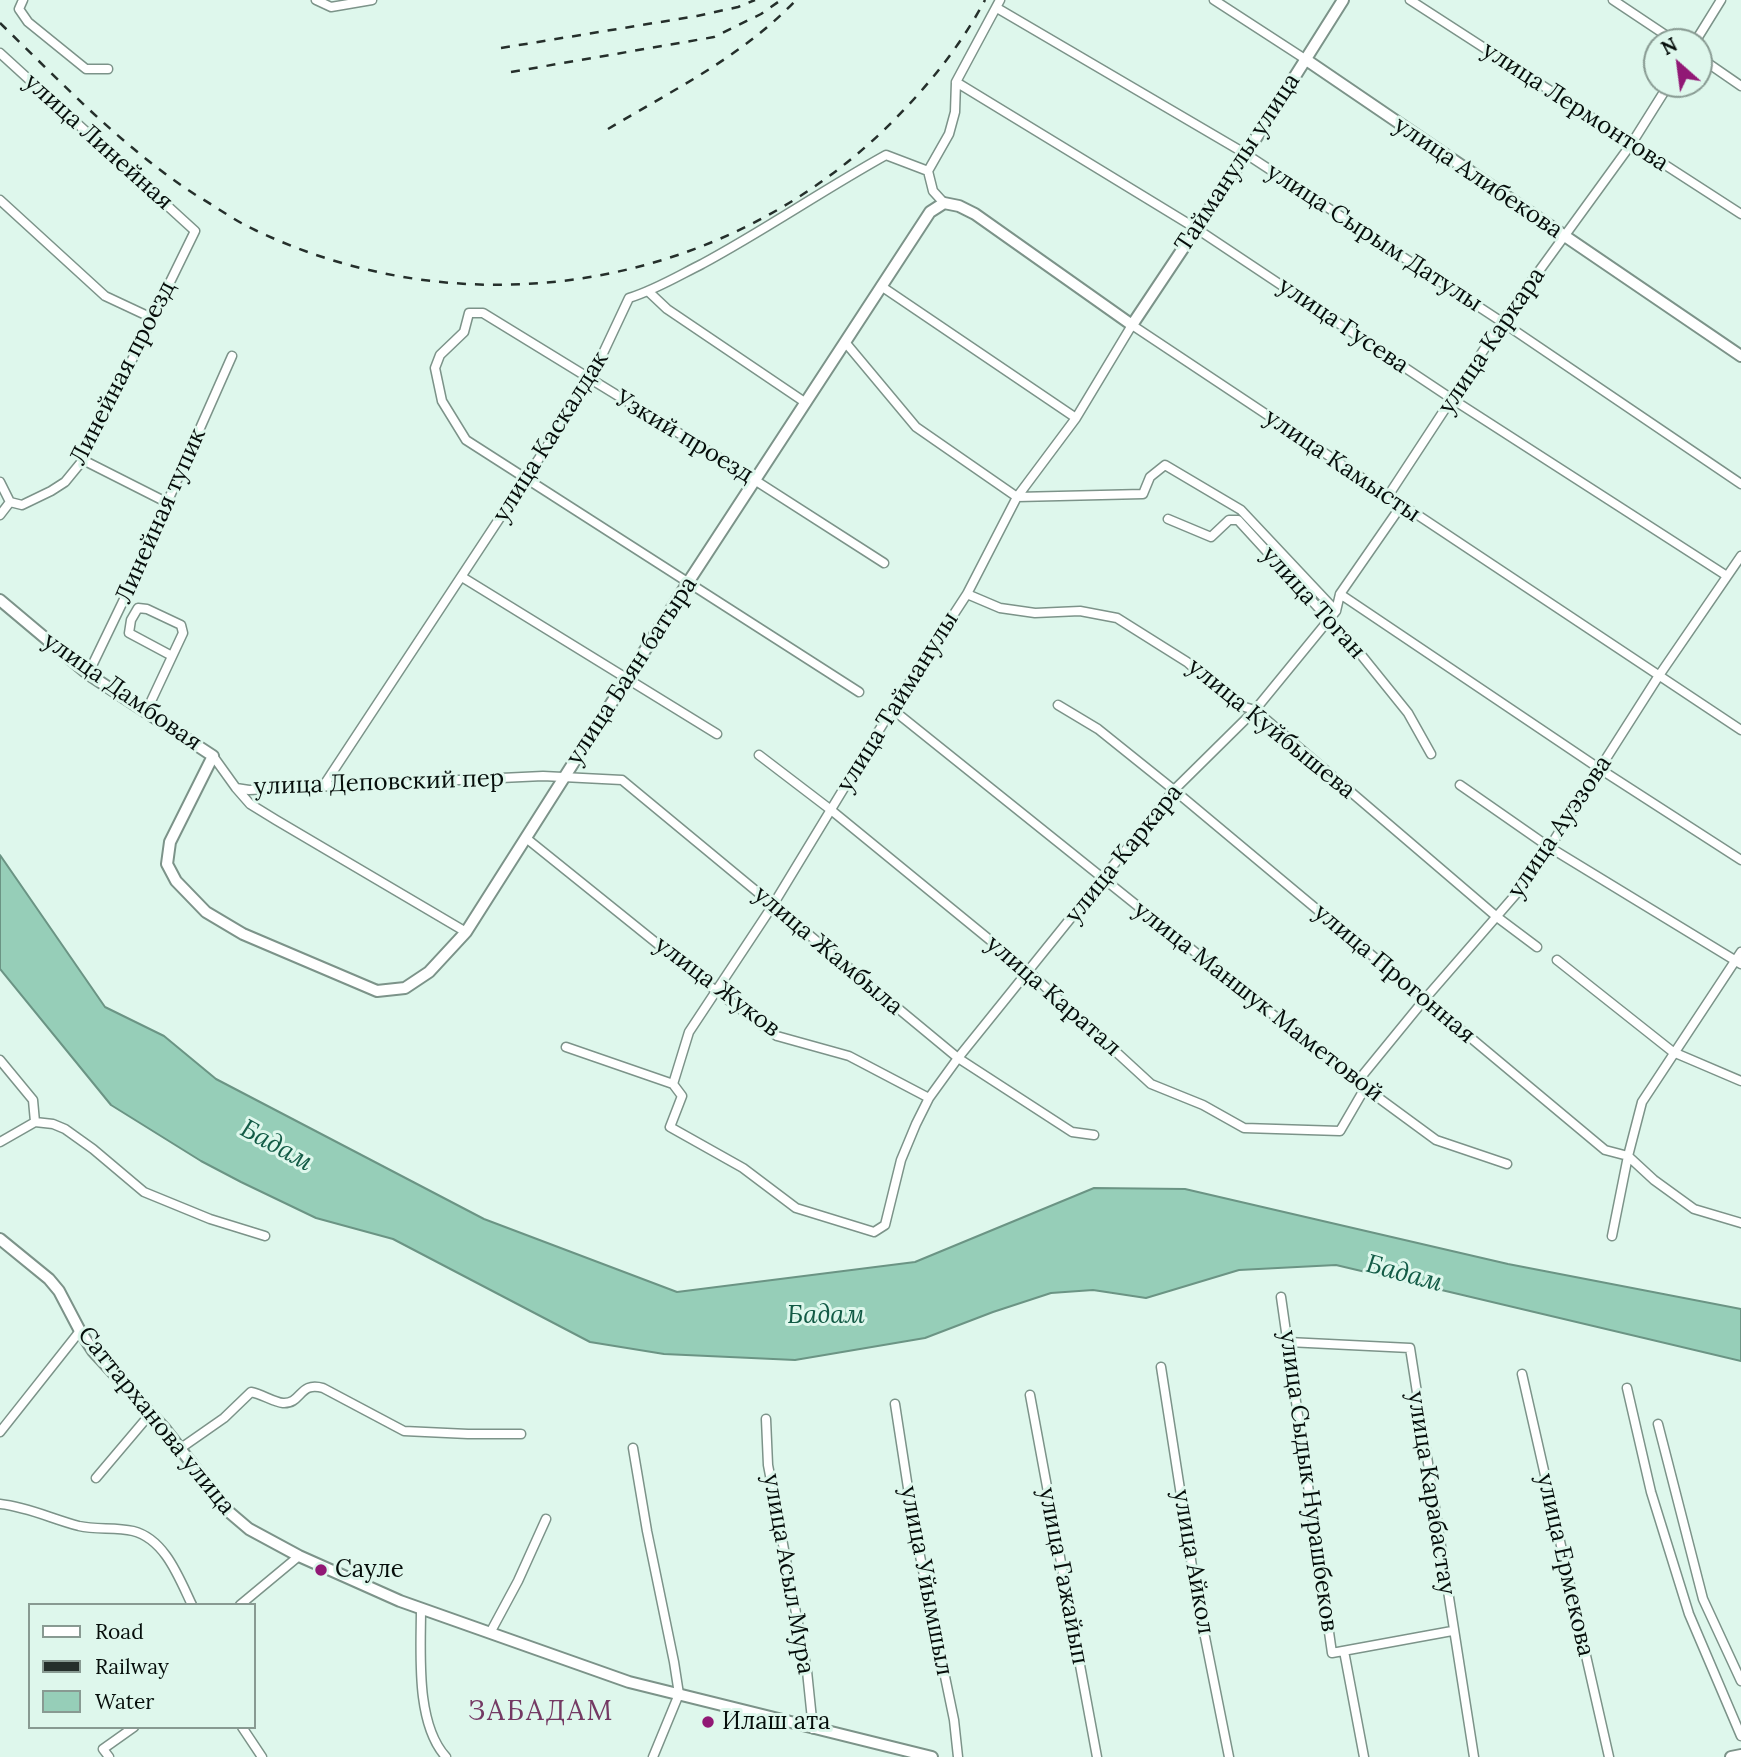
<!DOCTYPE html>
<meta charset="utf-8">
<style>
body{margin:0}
#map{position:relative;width:1741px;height:1757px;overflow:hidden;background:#def7ec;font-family:Lora,serif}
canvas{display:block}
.legend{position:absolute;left:28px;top:1603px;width:228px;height:126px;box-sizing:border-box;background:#def7ec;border:2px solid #889a92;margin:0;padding:9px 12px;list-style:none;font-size:21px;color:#060e0b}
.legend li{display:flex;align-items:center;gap:14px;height:35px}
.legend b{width:35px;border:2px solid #889a92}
.north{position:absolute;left:1643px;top:28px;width:70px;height:70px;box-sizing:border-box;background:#def7ec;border:2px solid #889a92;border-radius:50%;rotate:332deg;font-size:19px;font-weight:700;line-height:28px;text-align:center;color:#060e0b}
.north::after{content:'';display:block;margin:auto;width:24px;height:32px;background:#911875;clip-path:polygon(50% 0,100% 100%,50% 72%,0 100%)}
</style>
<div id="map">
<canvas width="1741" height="1757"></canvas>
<ul class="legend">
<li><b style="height:9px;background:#fff"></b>Road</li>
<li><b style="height:9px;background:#252f2b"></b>Railway</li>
<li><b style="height:19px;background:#96ceb8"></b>Water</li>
</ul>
<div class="north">N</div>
</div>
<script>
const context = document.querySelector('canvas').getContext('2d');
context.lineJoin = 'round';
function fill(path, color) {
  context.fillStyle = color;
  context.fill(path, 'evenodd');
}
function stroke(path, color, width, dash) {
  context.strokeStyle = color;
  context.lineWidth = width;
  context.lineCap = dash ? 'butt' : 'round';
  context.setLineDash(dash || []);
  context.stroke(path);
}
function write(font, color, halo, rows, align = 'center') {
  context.font = font + ' Lora,serif';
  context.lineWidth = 6;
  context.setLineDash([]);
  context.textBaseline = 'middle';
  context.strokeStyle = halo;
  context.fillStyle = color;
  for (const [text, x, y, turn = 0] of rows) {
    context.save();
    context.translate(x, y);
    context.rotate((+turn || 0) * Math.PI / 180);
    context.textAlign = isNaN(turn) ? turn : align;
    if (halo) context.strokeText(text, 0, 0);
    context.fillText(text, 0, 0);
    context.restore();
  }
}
const water = new Path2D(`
 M 0,855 L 105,1007 L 164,1036 L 216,1079 L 484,1219 L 677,1292 L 915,1262 L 1094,1188 L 1185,1189 L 1508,1264 L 1741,1309 L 1741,1361 L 1336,1265 L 1239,1270 L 1146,1298 L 1093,1290 L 1051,1293 L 993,1312 L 925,1338 L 795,1360 L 664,1354 L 590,1342 L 393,1239 L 316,1218 L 241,1182 L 201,1161 L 111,1105 L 0,969 Z`);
fill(water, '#96ceb8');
stroke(water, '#6b9484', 2);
const street = new Path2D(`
 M 23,0 L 19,9 L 28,22 L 86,69 L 108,69
 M 316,0 L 331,7 L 372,0
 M 1214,0 L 1305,59
 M 1410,0 L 1741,214
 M 1613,0 L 1676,42
 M 997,8 L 1246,154 L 1502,322 L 1741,484
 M 1695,42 L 1721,0
 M 0,53 L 195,231 L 83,460 L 65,482 L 51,491 L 22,505 L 10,502 L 0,515
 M 1699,57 L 1741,86
 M 956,82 L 1197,229 L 1452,399 L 1727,576
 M 0,200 L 105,296 L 152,318
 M 944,203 L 933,191 L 928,171 L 949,134 L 955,112 L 956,82 L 1000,0
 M 881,286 L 1076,418
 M 649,292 L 667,309 L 806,403
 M 845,342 L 916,427 L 1017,497 L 1143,494 L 1150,477 L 1165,465 L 1241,510 L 1336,611
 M 83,460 L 168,503
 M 0,482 L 10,502
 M 1388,496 L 1502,322 L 1632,143 L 1669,84
 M 1168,519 L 1211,537 L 1229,520 L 1238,520 L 1358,651 L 1408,713 L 1431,754
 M 462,577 L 717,734
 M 967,594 L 1000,608 L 1035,613 L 1080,611 L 1117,618 L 1187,662 L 1234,704 L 1255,710 L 1497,917 L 1537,947
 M 1340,594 L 1600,769 L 1741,860
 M 88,674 L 128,591 L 232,356
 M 859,692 L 466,440 L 442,401 L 435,368 L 440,355 L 464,332 L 469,313 L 483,313 L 739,470 L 884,563
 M 1058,705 L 1098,729 L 1174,790 L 1605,1150 L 1628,1156 L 1654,1180 L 1694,1209 L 1741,1223
 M 892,709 L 1357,1082 L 1436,1140 L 1507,1164
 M 146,712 L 183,633 L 181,625 L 147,609 L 138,608 L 131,620 L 129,633 L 172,656
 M 759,755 L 831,810 L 1029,972 L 1151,1084 L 1203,1105 L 1244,1128 L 1340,1131 L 1365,1088
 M 213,756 L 236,788 L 249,790 L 543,776 L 622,780 L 958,1058 L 1072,1132 L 1094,1135
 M 324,785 L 590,381 L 629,298 C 655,290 678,276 702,264 C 765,230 823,190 886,155 L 928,171
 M 1460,785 L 1549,847 L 1741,964
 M 236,788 L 250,804 L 276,820 L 466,932
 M 526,838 L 716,991 L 777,1036 L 849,1056 L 929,1098
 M 1557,960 L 1673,1052 L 1741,1081
 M 566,1047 L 673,1084 L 682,1096 L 670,1127 L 743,1168 L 796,1208 L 874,1232 L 885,1225 L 901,1160 L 916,1124 L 929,1098 L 958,1058 L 1174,790 L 1255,710 L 1336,611 L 1340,594 L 1401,506
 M 0,1060 L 33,1100 L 35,1122
 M 1357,1082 L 1424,1000 L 1530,878 L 1658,677 L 1741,556
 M 673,1084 L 689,1032 L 773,905 L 892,709 L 967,594 L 1017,497 L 1076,418 L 1132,325 L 1741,730
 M 0,1142 L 35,1122 L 53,1124 L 65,1129 L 93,1149 L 144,1192 L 210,1219 L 265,1236
 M 1612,1236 L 1628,1156 L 1642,1102 L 1741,952
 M 1281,1297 L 1332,1653 L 1452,1631
 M 1288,1342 L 1410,1348 L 1474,1757
 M 1161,1367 L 1196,1592 L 1229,1757
 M 1522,1374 L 1609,1757
 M 1627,1388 L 1651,1492 L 1689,1614 L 1741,1736
 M 1030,1395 L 1097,1757
 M 895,1404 L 914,1527 L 954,1720 L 958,1757
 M 766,1419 L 768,1465 L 807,1671 L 813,1729
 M 1658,1424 L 1703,1599 L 1741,1681
 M 0,1432 L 80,1331
 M 181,1448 L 224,1418 L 251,1392 C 262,1394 273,1402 283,1403 C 302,1404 299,1381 323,1388 L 404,1431 L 468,1434 L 521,1434
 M 633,1448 L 647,1531 L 674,1662 L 679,1694 L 653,1757
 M 96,1478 L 151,1413
 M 0,1504 C 28,1507 52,1519 79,1526 C 96,1530 115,1527 133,1531 C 165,1539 179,1578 192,1605
 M 240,1605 L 299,1556
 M 421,1608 C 421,1652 415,1723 446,1757
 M 490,1633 L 518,1581 L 546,1519
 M 1344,1651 L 1364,1757
 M 242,1727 L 262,1757
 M 109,1757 L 103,1749 L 134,1727`);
const secondary = new Path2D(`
 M 1305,59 L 1741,356
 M 0,600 L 88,674 L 213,756 L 170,842 L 167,864 L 176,881 L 206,912 L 243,934 L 377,991 L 405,988 L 429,972 L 466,932 L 689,581 L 930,212 L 944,203 L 959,206 L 975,214 L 1132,325 L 1246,154 L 1343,0
 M 0,1239 L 49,1279 L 59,1291 L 80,1331 L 93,1351 L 165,1429 L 229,1512 L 249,1529 L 299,1556 L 400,1601 L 629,1682 L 932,1757
 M 1731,1757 L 1741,1755`);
stroke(street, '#7c9389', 11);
stroke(secondary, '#7c9389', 14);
stroke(street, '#fff', 8);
stroke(secondary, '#fff', 10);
stroke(new Path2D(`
 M 0,23 C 63,84 125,150 199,197 C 218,208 235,221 255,230 C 464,330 716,291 884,130 C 923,92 959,49 985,0
 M 501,48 L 697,16 L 738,7 L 755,0
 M 511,72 L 714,37 L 761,14 L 781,0
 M 608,129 C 673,90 743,56 796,0`), '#252f2b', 2.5, [9, 9]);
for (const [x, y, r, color] of [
 [321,1570,7,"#911875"],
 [708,1722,7,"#911875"]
]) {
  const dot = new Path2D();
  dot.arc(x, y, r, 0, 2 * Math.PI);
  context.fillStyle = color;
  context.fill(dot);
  stroke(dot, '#def7ec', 2.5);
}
write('24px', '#060e0b', '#def7ec', [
 ["улица Лермонтова",1575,107,33],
 ["улица Линейная",98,142,42],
 ["Тайманулы улица",1238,163,-57],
 ["улица Алибекова",1478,178,34],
 ["улица Сырым Датулы",1374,238,33],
 ["улица Гусева",1343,326,34],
 ["улица Каркара",1492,341,-56],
 ["Линейная проезд",123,373,-63],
 ["улица Каскалдак",551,437,-58],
 ["Узкий проезд",684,437,31],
 ["улица Камысты",1342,466,34],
 ["Линейная тупик",161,516,-66],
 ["улица Тоган",1313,603,48],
 ["улица Баян батыра",632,671,-57],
 ["улица Дамбовая",122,692,35],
 ["улица Тайманулы",898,702,-58],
 ["улица Куйбышева",1271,729,39],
 ["улица Деповский пер",379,783,-2],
 ["улица Ауэзова",1560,827,-56],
 ["улица Каркара",1124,854,-51],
 ["улица Жамбыла",828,951,40],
 ["улица Прогонная",1394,974,40],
 ["улица Жуков",717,987,37],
 ["улица Каратал",1053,996,41],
 ["улица Маншук Маметовой",1258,1002,38],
 ["Саттарханова улица",156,1421,51],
 ["улица Сыдык Нурашбеков",1308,1481,82],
 ["улица Карабастау",1431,1493,81],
 ["улица Айкол",1193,1562,80],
 ["улица Ермекова",1565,1565,77],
 ["улица Асыл Мура",788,1574,80],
 ["улица Гажайып",1063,1576,79],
 ["улица Уйымшыл",926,1581,79]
]);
write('24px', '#060e0b', '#def7ec', [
 ["Сауле",335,1570],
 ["Илаш ата",722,1722]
], 'left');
write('italic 26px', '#125a45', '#def7ec', [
 ["Бадам",276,1146,29],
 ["Бадам",1404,1274,15],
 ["Бадам",826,1316]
]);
context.letterSpacing = '2px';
write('28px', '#743963', '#def7ec', [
 ["ЗАБАДАМ",541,1712]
]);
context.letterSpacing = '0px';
</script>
